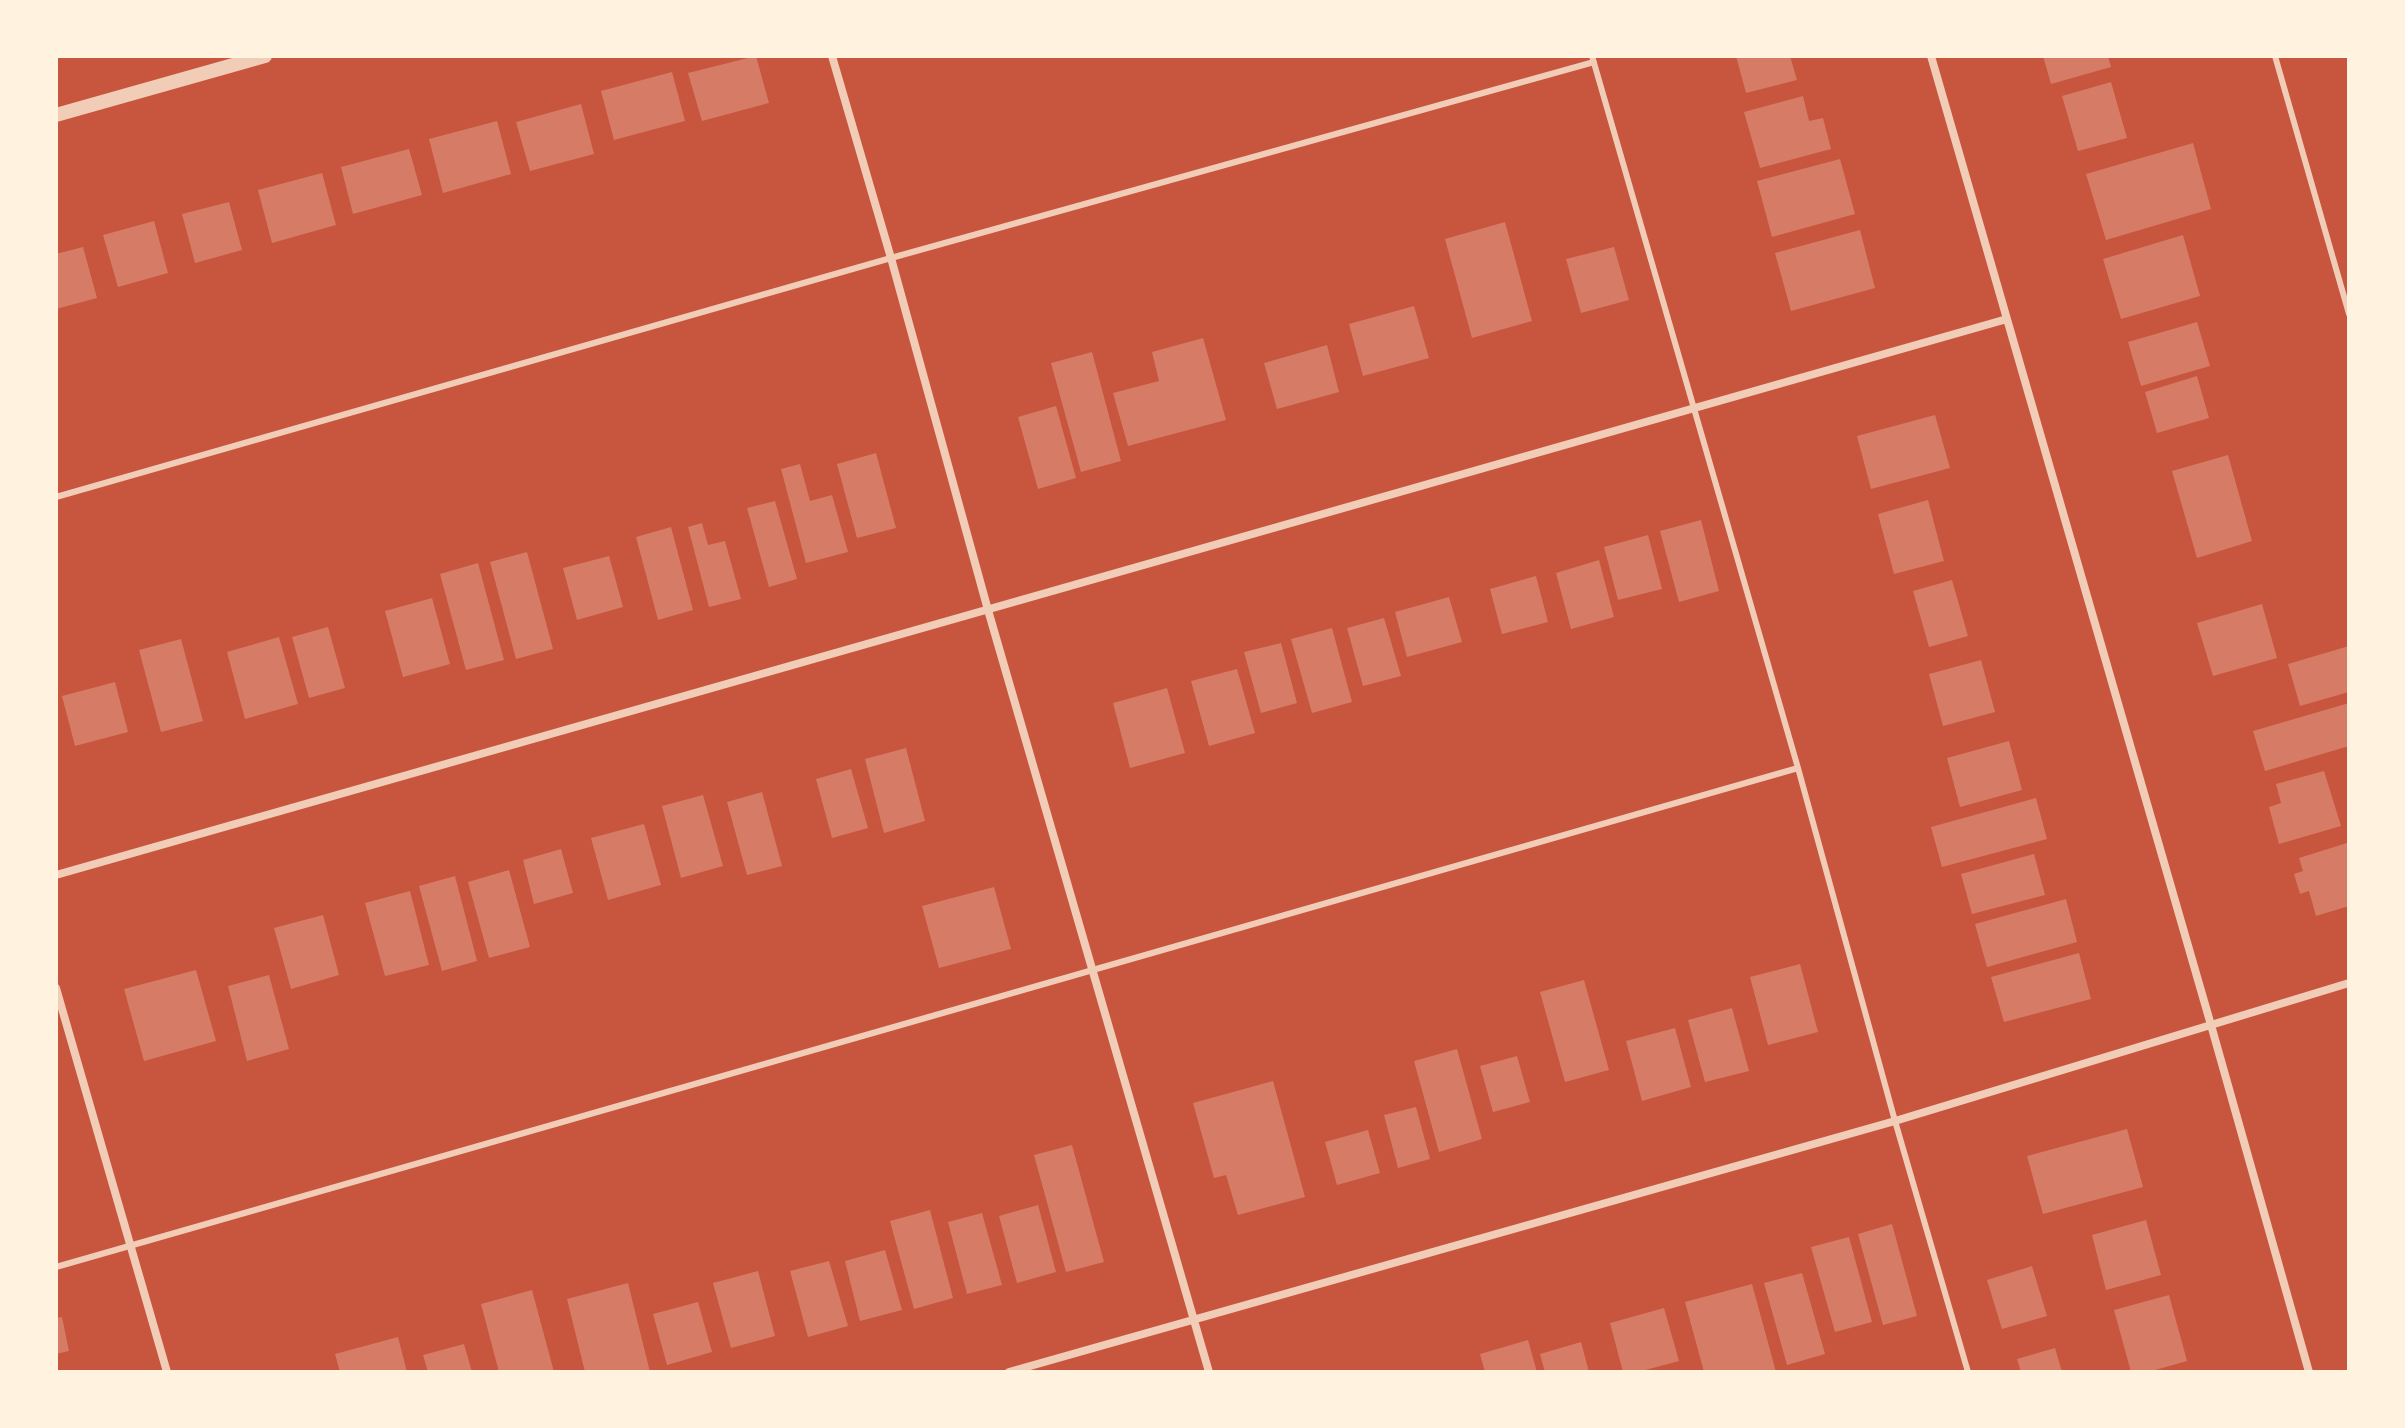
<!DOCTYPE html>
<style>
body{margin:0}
#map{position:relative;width:2405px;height:1428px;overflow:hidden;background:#c8553d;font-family:Karla,sans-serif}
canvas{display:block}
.frame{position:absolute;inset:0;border:58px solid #fff3e0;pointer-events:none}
</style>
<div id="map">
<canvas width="2405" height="1428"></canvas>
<div class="frame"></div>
</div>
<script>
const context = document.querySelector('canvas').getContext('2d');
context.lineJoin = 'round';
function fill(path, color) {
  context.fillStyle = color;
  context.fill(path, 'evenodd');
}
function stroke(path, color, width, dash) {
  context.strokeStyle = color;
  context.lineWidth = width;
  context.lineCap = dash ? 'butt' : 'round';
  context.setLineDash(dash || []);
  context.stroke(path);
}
fill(new Path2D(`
 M 756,56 L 769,103 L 702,121 L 688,73 Z
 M 1736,56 L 1790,56 L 1797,80 L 1746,93 Z
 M 2043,56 L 2108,56 L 2111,67 L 2051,84 Z
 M 672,72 L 685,121 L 614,140 L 601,91 Z
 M 2111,82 L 2127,138 L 2078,151 L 2062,96 Z
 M 1803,96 L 1809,121 L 1823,118 L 1831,149 L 1760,168 L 1744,112 Z
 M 581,104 L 594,154 L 530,171 L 516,122 Z
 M 497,121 L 511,174 L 443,193 L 429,139 Z
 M 2193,143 L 2211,209 L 2106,240 L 2086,174 Z
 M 409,149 L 422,195 L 353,214 L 341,167 Z
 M 1840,159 L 1855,214 L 1772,237 L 1757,181 Z
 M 322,173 L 336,225 L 272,243 L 258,190 Z
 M 229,202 L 242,250 L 195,263 L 182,214 Z
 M 154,221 L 168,273 L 118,287 L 103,235 Z
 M 1505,222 L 1532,321 L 1472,338 L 1445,239 Z
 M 1860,230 L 1875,288 L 1791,311 L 1775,253 Z
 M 2183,235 L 2200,296 L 2121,319 L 2103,259 Z
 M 83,247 L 97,298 L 56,309 L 56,254 Z
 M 1614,247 L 1629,300 L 1581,313 L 1566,259 Z
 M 1414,306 L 1429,358 L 1363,376 L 1349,324 Z
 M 2197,322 L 2210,366 L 2141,386 L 2128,342 Z
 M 1203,338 L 1226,420 L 1128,446 L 1113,393 L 1159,381 L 1152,352 Z
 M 1327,345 L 1339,392 L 1277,409 L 1264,363 Z
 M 1092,352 L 1121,461 L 1081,472 L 1051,363 Z
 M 2197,376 L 2209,418 L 2157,433 L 2145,392 Z
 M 1056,406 L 1076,478 L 1038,489 L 1018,417 Z
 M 1935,415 L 1950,468 L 1871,489 L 1857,436 Z
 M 876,453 L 896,528 L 857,538 L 837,464 Z
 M 2228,455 L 2252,541 L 2197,558 L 2172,471 Z
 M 800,464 L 810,501 L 832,495 L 848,552 L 806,563 L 781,469 Z
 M 1928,500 L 1944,561 L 1894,574 L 1878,514 Z
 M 775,501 L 797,579 L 769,587 L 747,508 Z
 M 1701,520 L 1719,591 L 1679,602 L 1660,531 Z
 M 702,523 L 708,545 L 725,541 L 741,599 L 709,607 L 688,527 Z
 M 671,527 L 693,610 L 658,620 L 636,537 Z
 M 1648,535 L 1662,589 L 1618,600 L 1604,547 Z
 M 527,552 L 553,649 L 516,659 L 490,562 Z
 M 609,556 L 623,607 L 577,620 L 563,568 Z
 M 1599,560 L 1614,617 L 1571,629 L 1556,573 Z
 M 478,563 L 504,660 L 466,670 L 440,574 Z
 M 1536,576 L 1548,622 L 1502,634 L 1490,589 Z
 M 1952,580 L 1968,636 L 1929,647 L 1913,591 Z
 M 1449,597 L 1462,642 L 1407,657 L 1395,612 Z
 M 432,598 L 450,664 L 403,677 L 385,611 Z
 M 2262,604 L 2277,658 L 2213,676 L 2197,623 Z
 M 1384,618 L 1401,676 L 1363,686 L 1347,628 Z
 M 328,627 L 345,688 L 309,698 L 292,637 Z
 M 1332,628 L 1352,702 L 1312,713 L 1291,639 Z
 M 279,637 L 298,704 L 245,719 L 227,652 Z
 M 181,639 L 203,721 L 161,732 L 139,650 Z
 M 1281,643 L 1297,703 L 1261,713 L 1244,652 Z
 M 2349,646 L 2349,692 L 2300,706 L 2288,664 Z
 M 1981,660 L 1995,712 L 1943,726 L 1929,674 Z
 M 1237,669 L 1255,733 L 1209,746 L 1191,681 Z
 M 115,682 L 128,732 L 75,746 L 62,696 Z
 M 1167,688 L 1185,753 L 1130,768 L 1113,703 Z
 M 2349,703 L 2349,746 L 2265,771 L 2253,731 Z
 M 2009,741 L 2022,790 L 1960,807 L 1947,758 Z
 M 906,748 L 925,821 L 884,833 L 865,759 Z
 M 851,769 L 868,828 L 832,838 L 816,779 Z
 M 2324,771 L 2341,826 L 2279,844 L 2269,807 L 2281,803 L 2276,784 Z
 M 762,792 L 782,866 L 747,875 L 727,802 Z
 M 703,795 L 723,866 L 681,878 L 662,806 Z
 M 2036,798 L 2047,839 L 1942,867 L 1931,827 Z
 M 644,824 L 661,885 L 608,900 L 591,838 Z
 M 2347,843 L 2349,906 L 2316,916 L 2309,891 L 2300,894 L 2294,874 L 2303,871 L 2299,858 Z
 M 561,849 L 573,893 L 534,904 L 523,860 Z
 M 2034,854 L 2045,895 L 1972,914 L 1961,874 Z
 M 509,870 L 530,947 L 489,958 L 468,882 Z
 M 455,876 L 477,961 L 442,971 L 419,886 Z
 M 994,887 L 1011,949 L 939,968 L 922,906 Z
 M 410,891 L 429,965 L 385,976 L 365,903 Z
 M 2066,899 L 2077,942 L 1987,967 L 1975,924 Z
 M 323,915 L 339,975 L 291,989 L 274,928 Z
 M 2079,953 L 2091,999 L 2004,1022 L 1991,977 Z
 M 1800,964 L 1818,1032 L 1768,1045 L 1750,977 Z
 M 196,970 L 216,1041 L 144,1061 L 124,989 Z
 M 269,975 L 289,1049 L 247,1061 L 228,986 Z
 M 1584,980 L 1609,1070 L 1565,1082 L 1540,992 Z
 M 1732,1008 L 1749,1071 L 1705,1082 L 1688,1020 Z
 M 1675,1028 L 1691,1087 L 1642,1101 L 1626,1041 Z
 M 1457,1049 L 1482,1139 L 1439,1152 L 1414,1061 Z
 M 1517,1056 L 1530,1102 L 1493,1112 L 1480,1066 Z
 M 1273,1081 L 1305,1197 L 1238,1215 L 1226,1175 L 1214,1178 L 1193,1103 Z
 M 1416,1107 L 1430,1159 L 1398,1168 L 1384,1115 Z
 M 2127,1129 L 2143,1187 L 2043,1214 L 2027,1156 Z
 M 1368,1130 L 1380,1173 L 1337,1185 L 1325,1142 Z
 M 1072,1145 L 1104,1262 L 1066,1272 L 1034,1155 Z
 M 1038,1205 L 1056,1272 L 1017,1283 L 999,1216 Z
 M 930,1210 L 953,1298 L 914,1309 L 890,1221 Z
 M 982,1213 L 1002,1285 L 967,1294 L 948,1222 Z
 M 2146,1220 L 2161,1275 L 2106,1290 L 2092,1235 Z
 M 1892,1224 L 1917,1316 L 1883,1325 L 1858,1234 Z
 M 1849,1237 L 1872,1322 L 1835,1332 L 1811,1247 Z
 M 885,1250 L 902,1310 L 860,1321 L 845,1261 Z
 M 829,1261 L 848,1326 L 808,1337 L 790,1271 Z
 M 2032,1266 L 2047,1316 L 2002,1329 L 1987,1280 Z
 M 758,1271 L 775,1336 L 731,1348 L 713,1283 Z
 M 1802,1273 L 1825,1354 L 1787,1365 L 1764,1283 Z
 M 628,1283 L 650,1372 L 585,1372 L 567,1299 Z
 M 1752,1284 L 1776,1372 L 1704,1372 L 1685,1302 Z
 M 532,1290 L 554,1372 L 499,1372 L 481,1304 Z
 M 2169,1295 L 2187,1361 L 2148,1372 L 2131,1372 L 2114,1310 Z
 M 698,1302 L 712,1352 L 667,1365 L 653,1314 Z
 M 1664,1308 L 1679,1361 L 1638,1372 L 1623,1372 L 1610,1323 Z
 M 62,1317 L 69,1351 L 56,1354 L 56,1318 Z
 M 398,1337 L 407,1372 L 340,1372 L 335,1354 Z
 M 1528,1340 L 1537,1372 L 1485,1372 L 1480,1354 Z
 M 1581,1342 L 1589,1372 L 1545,1372 L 1540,1354 Z
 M 464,1344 L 472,1372 L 428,1372 L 423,1355 Z
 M 2055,1348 L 2062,1372 L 2021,1372 L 2017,1359 Z`), '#d67c66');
stroke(new Path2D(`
 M 1592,56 L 1798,768 L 1895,1121 L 1968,1372
 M 2275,56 L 2349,314
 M 56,497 L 891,258 L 1594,62
 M 56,1267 L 1798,768`), '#f1ccb7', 6);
stroke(new Path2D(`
 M 832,56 L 891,258 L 988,610 L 1209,1372
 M 1931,56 L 2211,1025 L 2309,1372
 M 56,875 L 2007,319
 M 56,988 L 167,1372
 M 1009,1372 L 1895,1121 L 2349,983`), '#f1ccb7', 8);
stroke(new Path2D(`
 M 56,115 L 265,56`), '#f1ccb7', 14);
</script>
